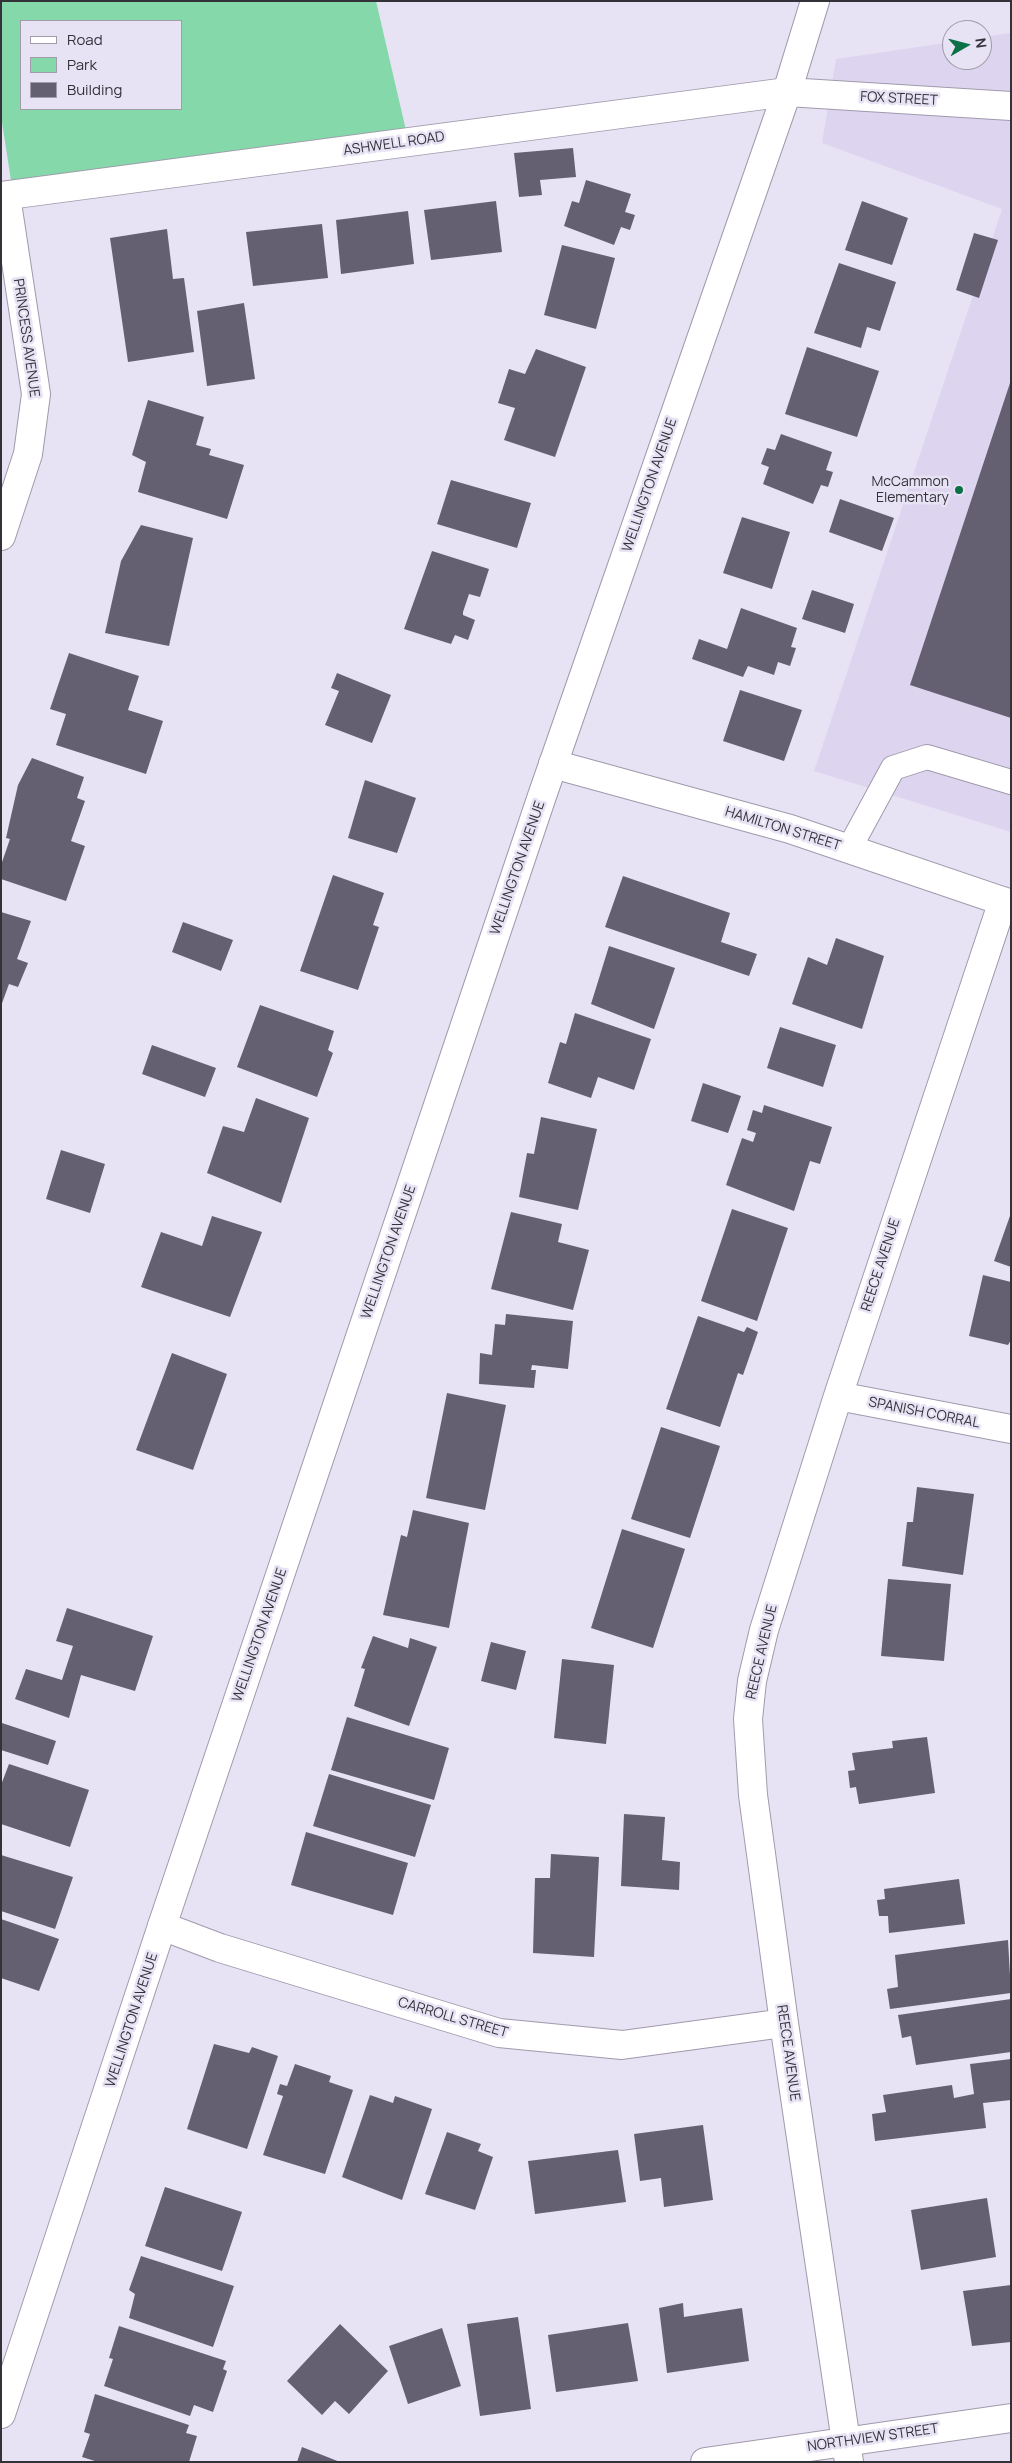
<!DOCTYPE html>
<style>
body{margin:0}
#map{position:relative;width:1012px;height:2463px;overflow:hidden;background:#e8e2f5;font-family:Manrope,sans-serif}
canvas{display:block}
.frame{position:absolute;inset:0;border:2px solid #343239;pointer-events:none}
.legend{position:absolute;left:20px;top:20px;width:162px;height:90px;box-sizing:border-box;background:#e8e2f5;border:1px solid #a09caa;margin:0;padding:6px 9px;list-style:none;font-size:15px;color:#343239}
.legend li{display:flex;align-items:center;gap:10px;height:25px}
.legend b{width:25px;border:1px solid #a09caa}
.north{position:absolute;left:942px;top:20px;width:50px;height:50px;box-sizing:border-box;background:#e8e2f5;border:1px solid #a09caa;border-radius:50%;rotate:82deg;font-size:14px;font-weight:700;line-height:20px;text-align:center;color:#343239}
.north::after{content:'';display:block;margin:auto;width:18px;height:22px;background:#0c7046;clip-path:polygon(50% 0,100% 100%,50% 72%,0 100%)}
</style>
<div id="map">
<canvas width="1012" height="2463"></canvas>
<div class="frame"></div>
<ul class="legend">
<li><b style="height:6px;background:#fff"></b>Road</li>
<li><b style="height:14px;background:#85d8a9"></b>Park</li>
<li><b style="height:14px;background:#656071"></b>Building</li>
</ul>
<div class="north">N</div>
</div>
<script>
const context = document.querySelector('canvas').getContext('2d');
context.lineJoin = 'round';
function fill(path, color) {
  context.fillStyle = color;
  context.fill(path, 'evenodd');
}
function stroke(path, color, width, dash) {
  context.strokeStyle = color;
  context.lineWidth = width;
  context.lineCap = dash ? 'butt' : 'round';
  context.setLineDash(dash || []);
  context.stroke(path);
}
function write(font, color, halo, rows, align = 'center') {
  context.font = font + ' Manrope,sans-serif';
  context.lineWidth = 5;
  context.setLineDash([]);
  context.textBaseline = 'middle';
  context.strokeStyle = halo;
  context.fillStyle = color;
  for (const [text, x, y, turn = 0] of rows) {
    context.save();
    context.translate(x, y);
    context.rotate((+turn || 0) * Math.PI / 180);
    context.textAlign = isNaN(turn) ? turn : align;
    if (halo) context.strokeText(text, 0, 0);
    context.fillText(text, 0, 0);
    context.restore();
  }
}
fill(new Path2D(`
 M 1011,33 L 1011,832 L 814,771 L 1002,209 L 822,143 L 836,59 L 952,42 L 952,60 L 982,60 L 982,37 Z`), '#ddd5ef');
fill(new Path2D(`
 M 1,1 L 376,1 L 408,139 L 14,200 L 1,116 ZM 21,21 L 181,21 L 181,109 L 21,109 Z`), '#85d8a9');
fill(new Path2D(`
 M 573,148 L 576,177 L 540,180 L 542,195 L 519,197 L 514,153 Z
 M 586,180 L 631,194 L 625,212 L 635,215 L 630,230 L 621,227 L 614,245 L 564,226 L 572,201 L 579,203 Z
 M 496,201 L 502,252 L 431,260 L 424,210 Z
 M 862,201 L 908,218 L 892,265 L 845,250 Z
 M 408,211 L 414,264 L 341,274 L 336,220 Z
 M 322,224 L 328,278 L 253,286 L 246,232 Z
 M 167,229 L 173,279 L 184,278 L 194,352 L 128,362 L 110,238 Z
 M 974,233 L 998,240 L 979,298 L 956,290 Z
 M 562,245 L 615,258 L 596,329 L 544,315 Z
 M 839,263 L 896,282 L 880,331 L 867,327 L 861,348 L 814,333 Z
 M 244,303 L 255,379 L 207,386 L 197,311 Z
 M 807,347 L 879,371 L 857,437 L 785,414 Z
 M 536,349 L 586,367 L 555,457 L 504,440 L 515,408 L 498,403 L 509,369 L 525,374 Z
 M 1010,383 L 1011,384 L 1011,718 L 910,685 Z
 M 148,400 L 204,417 L 196,445 L 211,449 L 209,455 L 244,465 L 227,519 L 138,492 L 146,462 L 132,455 Z
 M 781,434 L 832,452 L 826,470 L 833,472 L 828,487 L 821,485 L 813,504 L 763,484 L 769,467 L 761,464 L 767,448 L 775,450 Z
 M 451,480 L 531,503 L 517,548 L 437,524 Z
 M 840,499 L 894,518 L 882,551 L 829,532 Z
 M 742,517 L 790,532 L 772,589 L 723,573 Z
 M 141,525 L 193,538 L 169,646 L 105,633 L 121,561 Z
 M 432,551 L 489,569 L 480,597 L 469,594 L 463,612 L 463,615 L 475,620 L 468,640 L 455,635 L 451,644 L 404,629 Z
 M 812,590 L 854,604 L 845,633 L 802,619 Z
 M 741,608 L 797,628 L 791,647 L 796,648 L 790,666 L 778,662 L 774,675 L 748,666 L 743,677 L 692,659 L 699,639 L 727,649 Z
 M 69,653 L 139,676 L 128,710 L 163,721 L 146,774 L 56,745 L 66,714 L 50,709 Z
 M 337,673 L 391,695 L 372,743 L 325,725 L 339,691 L 331,688 Z
 M 740,690 L 802,710 L 784,761 L 723,741 Z
 M 32,758 L 84,777 L 77,798 L 85,801 L 71,841 L 85,846 L 66,901 L 1,879 L 1,865 L 10,839 L 6,838 L 18,785 Z
 M 365,780 L 416,798 L 397,853 L 348,838 Z
 M 333,875 L 384,893 L 373,925 L 379,927 L 358,990 L 300,971 Z
 M 623,876 L 730,913 L 721,942 L 757,954 L 749,976 L 605,927 Z
 M 1,912 L 31,921 L 17,959 L 28,963 L 18,987 L 9,984 L 1,1006 Z
 M 183,922 L 233,940 L 221,971 L 172,952 Z
 M 836,938 L 884,956 L 862,1029 L 792,1004 L 808,957 L 827,965 Z
 M 609,946 L 675,968 L 654,1029 L 591,1004 Z
 M 260,1005 L 334,1031 L 328,1050 L 333,1053 L 317,1097 L 237,1067 Z
 M 575,1013 L 651,1039 L 634,1090 L 598,1077 L 591,1098 L 548,1083 L 560,1042 L 566,1044 Z
 M 780,1027 L 836,1045 L 823,1087 L 767,1068 Z
 M 152,1045 L 216,1068 L 205,1097 L 142,1074 Z
 M 703,1083 L 741,1096 L 728,1133 L 691,1121 Z
 M 256,1098 L 309,1118 L 281,1203 L 207,1173 L 223,1126 L 244,1132 Z
 M 764,1105 L 832,1127 L 820,1164 L 810,1161 L 794,1211 L 726,1185 L 742,1138 L 753,1142 L 756,1133 L 747,1130 L 753,1110 L 762,1113 Z
 M 541,1117 L 597,1129 L 578,1210 L 519,1197 L 527,1153 L 534,1154 Z
 M 61,1150 L 105,1164 L 90,1213 L 46,1199 Z
 M 732,1209 L 788,1228 L 757,1321 L 701,1301 Z
 M 511,1212 L 562,1224 L 558,1242 L 589,1250 L 573,1310 L 491,1289 Z
 M 1011,1213 L 1011,1267 L 994,1261 Z
 M 212,1216 L 262,1232 L 230,1317 L 141,1287 L 161,1232 L 202,1246 Z
 M 983,1275 L 1011,1282 L 1011,1340 L 1008,1345 L 969,1336 Z
 M 506,1314 L 573,1321 L 568,1369 L 532,1365 L 531,1370 L 536,1370 L 534,1388 L 479,1384 L 480,1353 L 492,1355 L 495,1324 L 505,1325 Z
 M 698,1316 L 744,1332 L 747,1327 L 758,1332 L 743,1375 L 738,1373 L 720,1427 L 666,1409 Z
 M 172,1353 L 227,1374 L 193,1470 L 136,1450 Z
 M 447,1393 L 506,1405 L 485,1510 L 426,1498 Z
 M 661,1427 L 720,1446 L 690,1538 L 631,1519 Z
 M 917,1487 L 974,1494 L 963,1575 L 902,1566 L 907,1522 L 913,1522 Z
 M 413,1510 L 469,1523 L 449,1628 L 383,1615 L 401,1535 L 407,1537 Z
 M 622,1529 L 685,1549 L 653,1648 L 591,1628 Z
 M 888,1579 L 951,1584 L 944,1661 L 881,1656 Z
 M 67,1608 L 153,1636 L 135,1691 L 81,1675 L 69,1718 L 15,1699 L 26,1669 L 62,1680 L 73,1646 L 56,1641 Z
 M 373,1636 L 408,1648 L 410,1638 L 437,1647 L 409,1726 L 354,1706 L 365,1669 L 361,1668 Z
 M 491,1642 L 526,1651 L 516,1690 L 481,1681 Z
 M 562,1659 L 614,1665 L 606,1744 L 554,1738 Z
 M 347,1717 L 449,1748 L 434,1800 L 331,1770 Z
 M 2,1723 L 56,1741 L 48,1765 L 1,1750 Z
 M 927,1737 L 935,1793 L 859,1804 L 856,1787 L 850,1788 L 848,1771 L 855,1770 L 852,1753 L 893,1748 L 892,1741 Z
 M 9,1764 L 89,1790 L 70,1847 L 1,1824 L 1,1785 Z
 M 329,1774 L 431,1805 L 415,1857 L 313,1826 Z
 M 624,1814 L 665,1817 L 662,1860 L 680,1862 L 679,1890 L 621,1886 Z
 M 306,1832 L 408,1863 L 393,1915 L 291,1885 Z
 M 551,1854 L 599,1857 L 594,1957 L 533,1953 L 535,1878 L 550,1878 Z
 M 1,1855 L 73,1877 L 55,1929 L 1,1911 Z
 M 959,1879 L 965,1924 L 889,1933 L 888,1916 L 879,1916 L 877,1900 L 885,1899 L 884,1889 Z
 M 1,1919 L 59,1939 L 39,1991 L 1,1978 Z
 M 1008,1940 L 1011,1993 L 890,2009 L 887,1989 L 898,1987 L 895,1955 Z
 M 1011,1999 L 1011,2052 L 916,2065 L 911,2036 L 902,2038 L 898,2015 Z
 M 214,2044 L 249,2053 L 252,2047 L 278,2056 L 247,2149 L 187,2129 Z
 M 1011,2059 L 1011,2100 L 983,2103 L 986,2128 L 875,2141 L 872,2114 L 886,2112 L 883,2095 L 952,2085 L 954,2098 L 974,2094 L 970,2064 Z
 M 295,2064 L 331,2076 L 329,2082 L 353,2090 L 325,2174 L 263,2155 L 283,2096 L 277,2094 L 280,2084 L 287,2086 Z
 M 370,2095 L 393,2103 L 395,2096 L 432,2109 L 402,2200 L 342,2177 Z
 M 703,2125 L 713,2200 L 664,2207 L 661,2178 L 640,2181 L 634,2134 Z
 M 447,2132 L 481,2144 L 478,2151 L 493,2157 L 475,2210 L 425,2194 Z
 M 618,2150 L 626,2202 L 535,2214 L 528,2161 Z
 M 165,2187 L 242,2212 L 222,2271 L 145,2246 Z
 M 987,2198 L 996,2257 L 921,2270 L 911,2210 Z
 M 141,2256 L 234,2286 L 213,2347 L 129,2318 L 135,2294 L 129,2290 Z
 M 1011,2285 L 1011,2342 L 972,2346 L 963,2291 Z
 M 683,2303 L 684,2317 L 742,2308 L 749,2361 L 667,2373 L 659,2308 Z
 M 518,2317 L 531,2409 L 480,2416 L 467,2324 Z
 M 628,2323 L 638,2381 L 556,2392 L 548,2335 Z
 M 340,2324 L 388,2371 L 349,2414 L 335,2401 L 322,2415 L 287,2381 Z
 M 119,2326 L 226,2361 L 223,2369 L 227,2371 L 213,2412 L 194,2405 L 190,2416 L 104,2386 L 113,2359 L 109,2358 Z
 M 442,2328 L 461,2386 L 408,2404 L 389,2346 Z
 M 95,2394 L 189,2425 L 186,2433 L 197,2436 L 189,2462 L 98,2462 L 82,2457 L 90,2434 L 84,2432 Z
 M 302,2447 L 340,2462 L 297,2462 Z`), '#656071');
const service = new Path2D(`
 M 849,849 L 893,768 L 927,757 L 1011,782`);
const minor = new Path2D(`
 M 815,1 L 787,92 L 1011,106
 M 1,536 L 28,454 L 36,394 L 6,196
 M 553,764 L 790,829 L 1011,904
 M 838,1396 L 1011,1429
 M 162,1926 L 220,1948 L 499,2033 L 622,2045 L 784,2023
 M 705,2462 L 1011,2418
 M 849,2462 L 784,2023 L 753,1795 L 748,1719 L 752,1681 L 764,1630 L 838,1396 L 1003,901`);
const tertiary = new Path2D(`
 M 1,196 L 787,92 L 542,796 L 162,1926 L 1,2414`);
stroke(service, '#a09aac', 26);
stroke(minor, '#a09aac', 30);
stroke(tertiary, '#a09aac', 30);
stroke(service, '#fff', 24);
stroke(minor, '#fff', 28);
stroke(tertiary, '#fff', 28);
for (const [x, y, r, color] of [
 [959,490,5,"#0c7046"]
]) {
  const dot = new Path2D();
  dot.arc(x, y, r, 0, 2 * Math.PI);
  context.fillStyle = color;
  context.fill(dot);
  stroke(dot, '#e8e2f5', 2);
}
write('14px', '#343239', '#e8e2f5', [
 ["FOX STREET",899,99,3],
 ["ASHWELL ROAD",394,144,-8],
 ["PRINCESS AVENUE",26,338,82],
 ["WELLINGTON AVENUE",650,485,-71],
 ["HAMILTON STREET",783,829,17],
 ["WELLINGTON AVENUE",518,868,-71],
 ["WELLINGTON AVENUE",389,1252,-71],
 ["REECE AVENUE",881,1265,-72],
 ["SPANISH CORRAL",924,1413,11],
 ["WELLINGTON AVENUE",260,1635,-71],
 ["REECE AVENUE",762,1652,-77],
 ["CARROLL STREET",453,2018,16],
 ["WELLINGTON AVENUE",132,2020,-72],
 ["REECE AVENUE",788,2053,82],
 ["NORTHVIEW STREET",873,2438,-8]
]);
write('14px', '#343239', '#e8e2f5', [
 ["McCammon",949,482],
 ["Elementary",949,498]
], 'right');
</script>
